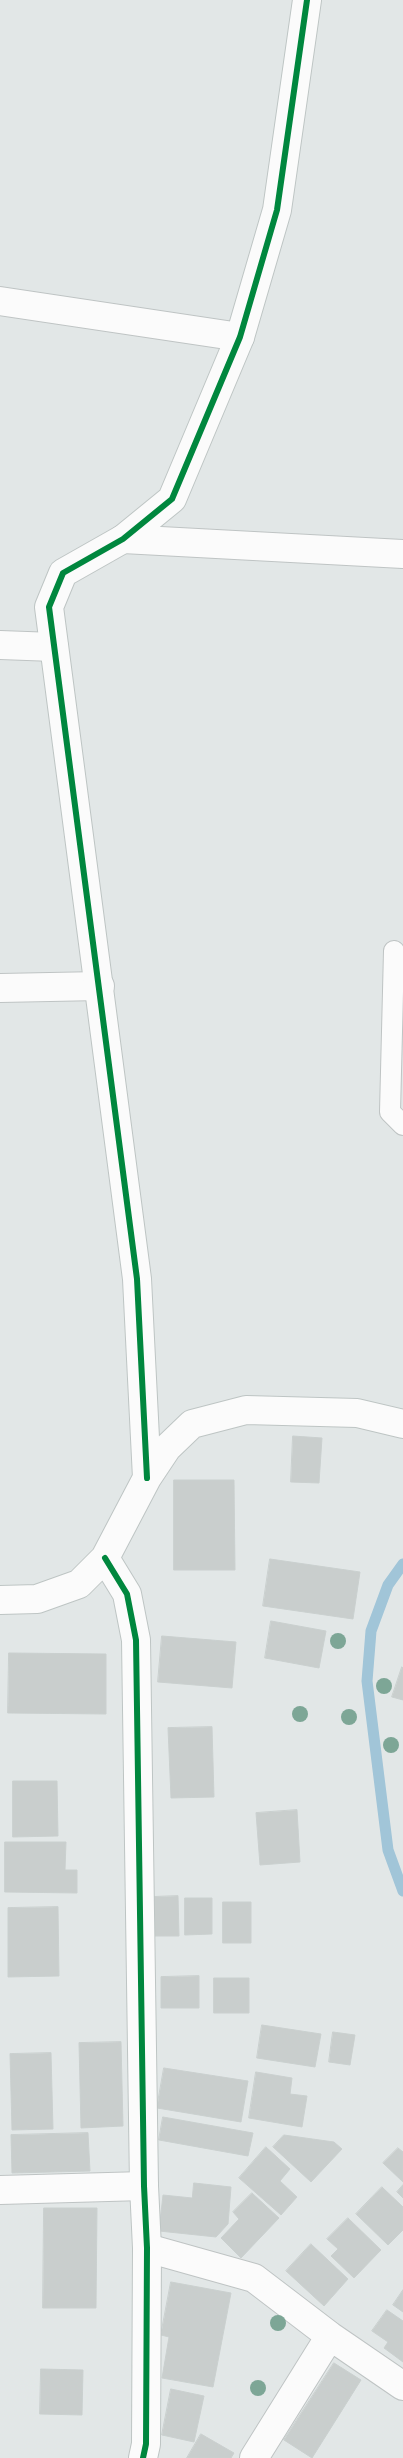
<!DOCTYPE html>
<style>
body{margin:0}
canvas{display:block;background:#e2e7e7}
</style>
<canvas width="403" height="2458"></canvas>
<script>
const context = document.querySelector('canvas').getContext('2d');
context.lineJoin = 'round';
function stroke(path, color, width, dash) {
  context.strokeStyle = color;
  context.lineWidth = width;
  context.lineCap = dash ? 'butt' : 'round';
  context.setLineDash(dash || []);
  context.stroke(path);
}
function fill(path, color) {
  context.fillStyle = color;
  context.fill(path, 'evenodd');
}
stroke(new Path2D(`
 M 403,1564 L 388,1585 L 371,1631 L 367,1681 L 388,1850 L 403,1891`), '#a1c5d8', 11);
const building = new Path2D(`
 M 293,1436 L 322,1438 L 319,1483 L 291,1482 Z
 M 174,1480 L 234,1480 L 235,1570 L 174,1570 Z
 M 270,1559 L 360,1572 L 353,1619 L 263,1606 Z
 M 271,1621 L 326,1631 L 319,1668 L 265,1658 Z
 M 162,1636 L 236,1642 L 232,1688 L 158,1682 Z
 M 9,1653 L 106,1654 L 106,1714 L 8,1713 Z
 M 402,1667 L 403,1668 L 403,1700 L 392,1697 Z
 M 212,1727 L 214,1797 L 171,1798 L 168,1728 Z
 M 13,1781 L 57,1781 L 58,1836 L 13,1837 Z
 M 297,1810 L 300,1862 L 260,1865 L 256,1813 Z
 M 5,1842 L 66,1842 L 65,1870 L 77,1870 L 77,1893 L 5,1892 Z
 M 178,1896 L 179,1936 L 152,1936 L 152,1897 Z
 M 185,1898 L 212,1898 L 212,1934 L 185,1935 Z
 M 223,1902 L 251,1902 L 251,1943 L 223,1943 Z
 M 58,1907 L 59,1976 L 8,1977 L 8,1908 Z
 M 199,1976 L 199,2008 L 161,2008 L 161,1977 Z
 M 214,1978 L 249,1978 L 249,2013 L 214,2013 Z
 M 262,2025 L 321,2034 L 315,2067 L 257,2058 Z
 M 333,2032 L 355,2035 L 350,2065 L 329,2062 Z
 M 121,2042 L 123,2126 L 81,2128 L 79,2043 Z
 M 51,2053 L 53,2129 L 12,2130 L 10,2054 Z
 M 164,2068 L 248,2081 L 241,2122 L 157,2108 Z
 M 256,2072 L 292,2078 L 290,2094 L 307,2096 L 302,2127 L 249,2118 Z
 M 163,2117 L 253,2133 L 248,2156 L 159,2140 Z
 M 88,2133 L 90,2171 L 12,2173 L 11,2135 Z
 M 284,2135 L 334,2142 L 342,2149 L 311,2182 L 273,2147 Z
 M 266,2147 L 290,2169 L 280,2181 L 297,2197 L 281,2215 L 239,2178 Z
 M 398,2148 L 403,2152 L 403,2182 L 383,2163 Z
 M 194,2183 L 231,2187 L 228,2224 L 216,2237 L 159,2231 L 163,2195 L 192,2198 Z
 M 403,2185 L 403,2198 L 397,2192 Z
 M 382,2187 L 403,2207 L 403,2230 L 388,2245 L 356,2214 Z
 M 252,2193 L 279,2218 L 241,2258 L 221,2238 L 239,2219 L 233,2212 Z
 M 44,2208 L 97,2208 L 96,2308 L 43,2308 Z
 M 348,2218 L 381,2250 L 354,2278 L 331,2256 L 338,2249 L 327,2239 Z
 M 311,2244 L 348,2279 L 324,2306 L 286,2271 Z
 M 171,2282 L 231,2293 L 213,2387 L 162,2378 L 169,2337 L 161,2335 Z
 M 403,2290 L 403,2312 L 393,2305 Z
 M 387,2310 L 403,2321 L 403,2362 L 384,2348 L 388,2342 L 372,2331 Z
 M 334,2363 L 361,2380 L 312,2458 L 284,2440 Z
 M 41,2369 L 83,2370 L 82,2415 L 40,2414 Z
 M 171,2389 L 204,2396 L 194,2442 L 162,2435 Z
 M 201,2434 L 234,2453 L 231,2458 L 187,2458 Z`);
fill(building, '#c9cecd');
stroke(building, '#cad0cf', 1);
const lane = new Path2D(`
 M 394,951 L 390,1112 L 403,1125`);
const street = new Path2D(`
 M 0,301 L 240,337
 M 123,539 L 403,554
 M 0,645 L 54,647
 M 0,988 L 100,986
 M 0,2190 L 144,2186
 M 147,2248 L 254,2278 L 330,2336 L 403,2386
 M 254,2458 L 330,2336`);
const secondary = new Path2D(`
 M 147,1478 L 137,1279 L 49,607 L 63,573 L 123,539 L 172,499 L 240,337 L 277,210 L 307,0
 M 105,1558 L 127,1594 L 136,1640 L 144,2186 L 147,2248 L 146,2444 L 143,2458
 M 0,1600 L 37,1599 L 79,1584 L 105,1558 L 147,1478 L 167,1448 L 192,1424 L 246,1410 L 357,1413 L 403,1424`);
stroke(lane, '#bfc4c4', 22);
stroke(street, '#bfc4c4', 30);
stroke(secondary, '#bec5c4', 30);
stroke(lane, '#fbfbfb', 20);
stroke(street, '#fbfbfb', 28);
stroke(secondary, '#fbfbfb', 28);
stroke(new Path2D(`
 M 147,1478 L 137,1279 L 49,607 L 63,573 L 123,539 L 172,499 L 240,337 L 277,210 L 307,0
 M 105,1558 L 127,1594 L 136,1640 L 144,2186 L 147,2248 L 146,2444 L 143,2458`), '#00873e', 6);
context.fillStyle = '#7da696';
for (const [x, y] of [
 [338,1641],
 [384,1686],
 [300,1714],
 [349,1717],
 [391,1745],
 [278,2323],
 [258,2388]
]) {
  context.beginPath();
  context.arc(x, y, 8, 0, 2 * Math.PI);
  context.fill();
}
</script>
